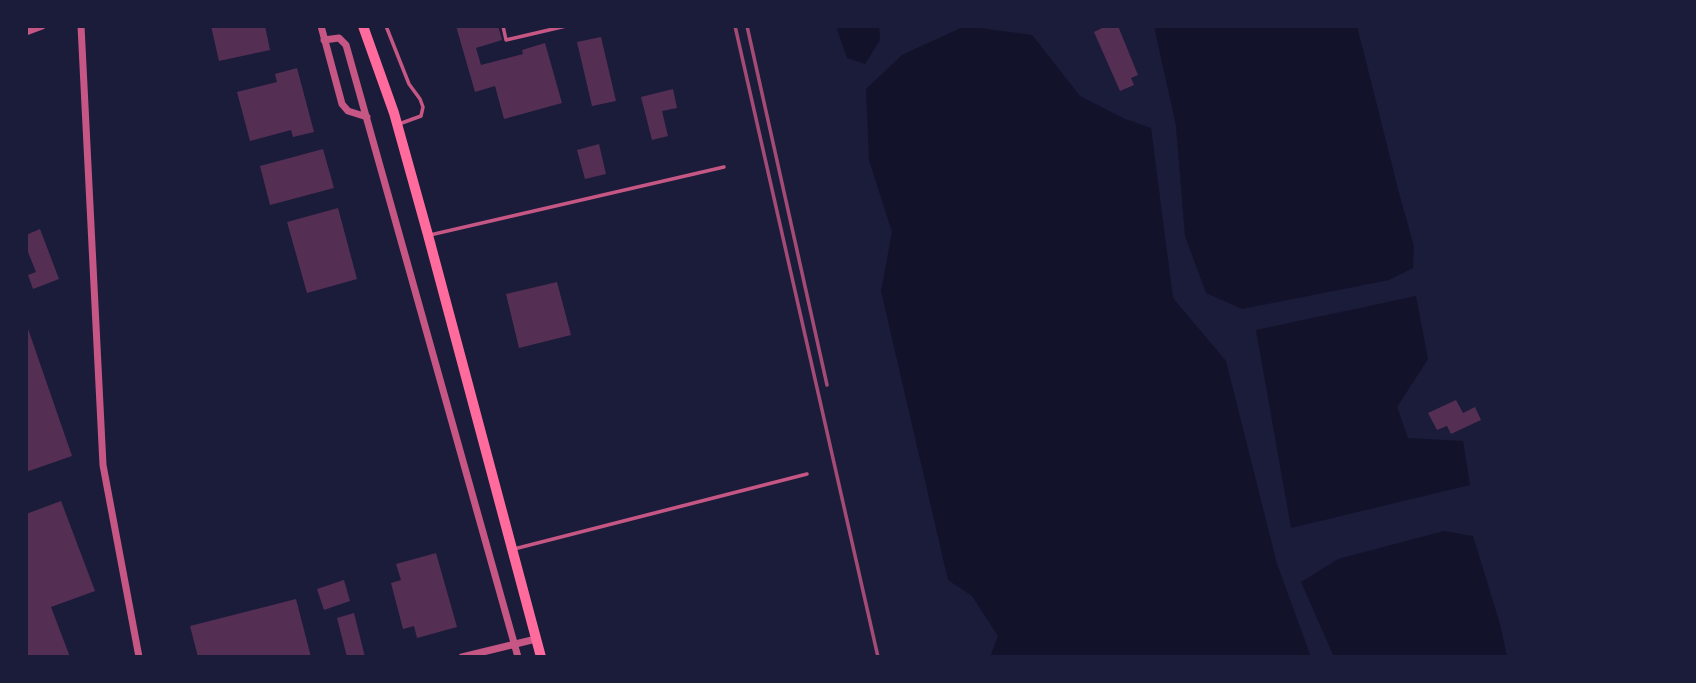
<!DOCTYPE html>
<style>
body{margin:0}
#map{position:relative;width:1696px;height:683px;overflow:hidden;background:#1b1b3a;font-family:"Alegreya Sans",sans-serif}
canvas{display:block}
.frame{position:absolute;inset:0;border:28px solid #1b1b3a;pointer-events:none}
</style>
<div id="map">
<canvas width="1696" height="683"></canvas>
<div class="frame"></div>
</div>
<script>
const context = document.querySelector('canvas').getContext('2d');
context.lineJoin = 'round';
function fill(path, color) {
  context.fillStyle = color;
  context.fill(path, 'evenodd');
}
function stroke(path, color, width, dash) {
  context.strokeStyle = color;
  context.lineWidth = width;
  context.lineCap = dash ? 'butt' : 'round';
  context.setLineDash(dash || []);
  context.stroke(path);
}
fill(new Path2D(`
 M 836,26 L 879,26 L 880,40 L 865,64 L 847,58 Z
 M 965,26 L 1032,35 L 1080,96 L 1125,119 L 1151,128 L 1173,298 L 1226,361 L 1277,564 L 1311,657 L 990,657 L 998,636 L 972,596 L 948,580 L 881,291 L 892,232 L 869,160 L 866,89 L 902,55 Z
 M 1154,26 L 1357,26 L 1400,197 L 1414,246 L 1413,268 L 1389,280 L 1242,309 L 1206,293 L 1185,236 L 1176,126 Z
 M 1416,296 L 1428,359 L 1397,407 L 1408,438 L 1463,441 L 1470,485 L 1291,528 L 1256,330 Z
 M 1444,531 L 1473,536 L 1500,624 L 1507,657 L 1334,657 L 1301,582 L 1338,559 Z`), '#12122b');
fill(new Path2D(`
 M 211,26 L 265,26 L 270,50 L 219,61 Z
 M 456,26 L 498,26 L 502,40 L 476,48 L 481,65 L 523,54 L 522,50 L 545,43 L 562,103 L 504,119 L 495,86 L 475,92 Z
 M 1106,26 L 1118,26 L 1138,75 L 1131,78 L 1134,85 L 1120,91 L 1094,32 Z
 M 601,37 L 616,101 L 592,106 L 577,42 Z
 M 297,68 L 314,132 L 293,137 L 291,130 L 250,141 L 237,92 L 277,82 L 275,74 Z
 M 673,89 L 677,108 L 662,111 L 668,136 L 652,140 L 641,97 Z
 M 599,144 L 606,174 L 585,179 L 577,150 Z
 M 323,149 L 334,188 L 270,205 L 260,166 Z
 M 338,208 L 357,279 L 307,293 L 287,222 Z
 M 40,229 L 59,279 L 33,289 L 28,275 L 36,272 L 28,252 L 26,253 L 26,235 Z
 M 557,282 L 571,335 L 519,348 L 506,294 Z
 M 26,323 L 72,456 L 26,472 Z
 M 1456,400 L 1463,413 L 1475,407 L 1481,420 L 1451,434 L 1447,426 L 1437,430 L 1428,413 Z
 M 61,501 L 95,591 L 51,607 L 70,657 L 26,657 L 26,514 Z
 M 436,553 L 457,627 L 417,638 L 414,626 L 403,629 L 391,583 L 401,580 L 396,564 Z
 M 344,580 L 350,601 L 324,610 L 317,589 Z
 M 296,599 L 311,657 L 198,657 L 190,626 Z
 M 354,613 L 365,657 L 347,657 L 337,618 Z`), '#542f53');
stroke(new Path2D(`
 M 386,26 L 409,84 L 420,99 L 423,107 L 421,116 L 399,124
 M 503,26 L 506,40 L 566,26
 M 430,235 L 724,167
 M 514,549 L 807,474`), '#c65784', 3.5);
stroke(new Path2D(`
 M 81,26 L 103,465 L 139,657
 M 321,26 L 342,104 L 348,111 L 367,117
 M 26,32 L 42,26
 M 324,40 L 339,38 L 346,45 L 518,657
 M 462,657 L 536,639`), '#c65784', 7);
stroke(new Path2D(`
 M 363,26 L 394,113 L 428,235 L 541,657`), '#ff6b9d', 10);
stroke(new Path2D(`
 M 735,26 L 878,657
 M 747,26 L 827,385`), '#a44b75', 3.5);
</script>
